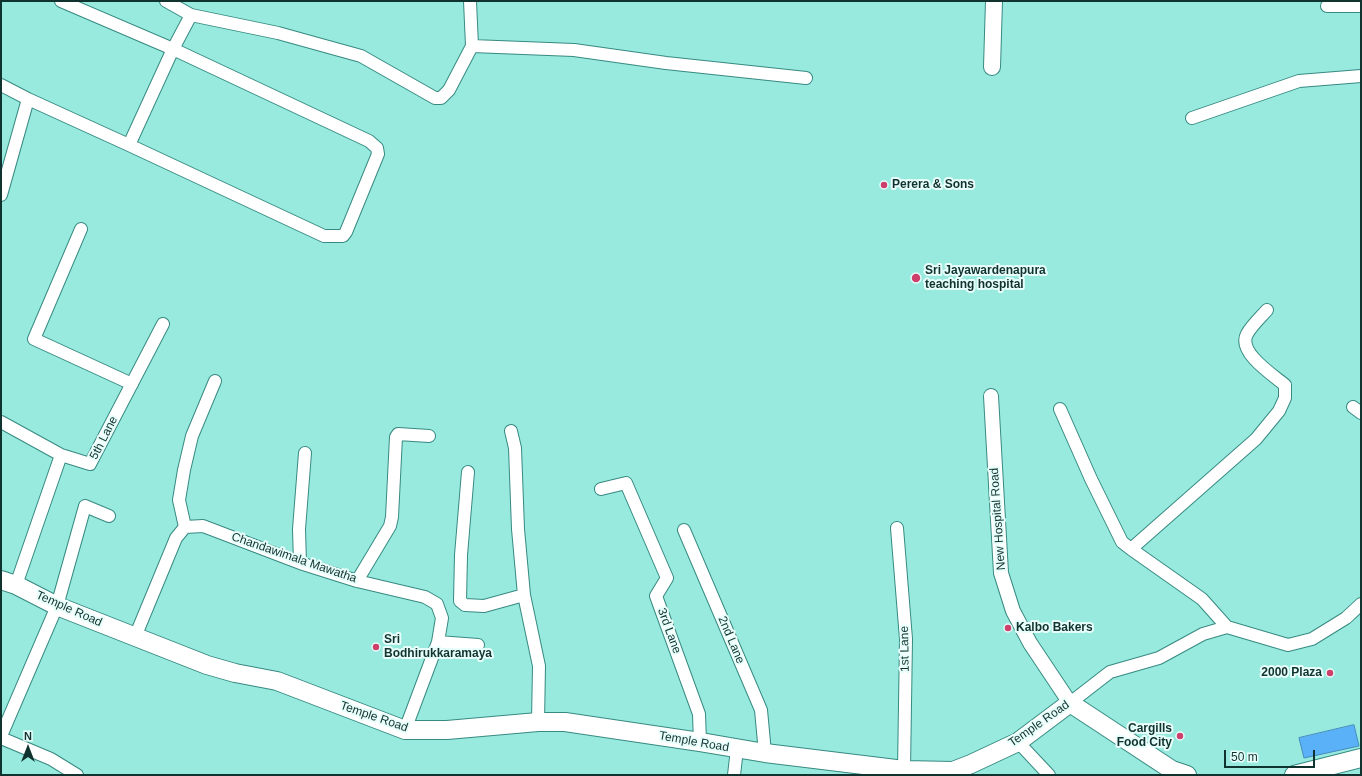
<!DOCTYPE html>
<style>
body{margin:0}
#map{position:relative;width:1362px;height:776px;overflow:hidden;background:#98eadf;font-family:Arial,sans-serif}
canvas{display:block}
.frame{position:absolute;inset:0;border:2px solid #113330;pointer-events:none}
.north{position:absolute;left:8px;top:728px;width:40px;height:40px;-webkit-text-stroke:3px #e8fefb;paint-order:stroke;rotate:0deg;font-size:11px;font-weight:700;line-height:16px;text-align:center;color:#113330}
.north::after{content:'';display:block;margin:auto;width:14px;height:18px;background:#113330;clip-path:polygon(50% 0,100% 100%,50% 72%,0 100%)}
.scale{position:absolute;left:1224px;top:750px;width:91px;height:18px;box-sizing:border-box;border:2px solid #113330;border-top:0;padding-left:5px;font-size:12px;line-height:14px;white-space:nowrap;color:#113330;-webkit-text-stroke:3px #e8fefb;paint-order:stroke}
</style>
<div id="map">
<canvas width="1362" height="776"></canvas>
<div class="frame"></div>
<div class="north">N</div>
<div class="scale">50 m</div>
</div>
<script>
const context = document.querySelector('canvas').getContext('2d');
context.lineJoin = 'round';
function fill(path, color) {
  context.fillStyle = color;
  context.fill(path, 'evenodd');
}
function stroke(path, color, width, dash) {
  context.strokeStyle = color;
  context.lineWidth = width;
  context.lineCap = dash ? 'butt' : 'round';
  context.setLineDash(dash || []);
  context.stroke(path);
}
function write(font, color, halo, rows, align = 'center') {
  context.font = font + ' Arial,sans-serif';
  context.lineWidth = 4;
  context.setLineDash([]);
  context.textBaseline = 'middle';
  context.strokeStyle = halo;
  context.fillStyle = color;
  for (const [text, x, y, turn = 0] of rows) {
    context.save();
    context.translate(x, y);
    context.rotate((+turn || 0) * Math.PI / 180);
    context.textAlign = isNaN(turn) ? turn : align;
    if (halo) context.strokeText(text, 0, 0);
    context.fillText(text, 0, 0);
    context.restore();
  }
}
const water = new Path2D(`
 M 1354,725 L 1359,746 L 1304,758 L 1299,738 Z`);
fill(water, '#5ab1f8');
stroke(water, '#448bbc', 1);
const minor = new Path2D(`
 M 166,1 L 191,15 L 278,33 L 361,56 L 435,98 L 441,98 L 449,90 L 472,46 L 470,1
 M 1327,6 L 1361,6
 M 472,46 L 574,50 L 666,63 L 806,78
 M 1,85 L 28,99 L 129,145 L 324,236 L 343,236 L 346,232 L 378,154 L 377,148 L 369,141 L 173,49 L 61,1
 M 1192,118 L 1299,81 L 1361,76
 M 129,145 L 173,49 L 191,15
 M 1,195 L 28,99
 M 81,229 L 34,339 L 132,384
 M 1353,407 L 1361,413
 M 1060,409 L 1091,479 L 1122,542 L 1131,549
 M 1,422 L 61,455 L 90,464 L 163,324
 M 511,431 L 515,448 L 518,529 L 524,595 L 539,666 L 538,722
 M 468,472 L 461,555 L 460,601 L 465,605 L 484,606 L 524,595
 M 601,489 L 626,483 L 667,578 L 656,596 L 699,714 L 700,742
 M 185,527 L 179,500 L 184,470 L 192,436 L 215,381
 M 897,528 L 906,639 L 904,770
 M 684,530 L 761,710 L 765,753
 M 300,563 L 299,529 L 305,453
 M 357,581 L 390,526 L 392,517 L 396,437 L 398,434 L 429,436
 M 16,585 L 61,455
 M 1227,627 L 1202,599 L 1131,549 L 1256,439 L 1279,411 L 1285,398 L 1285,385 C 1273,375 1237,352 1247,334 C 1252,325 1261,317 1267,310
 M 135,637 L 176,538 L 185,527 L 203,526 L 300,563 L 357,581 L 425,597 L 437,604 L 442,618 L 438,642 L 405,730
 M 438,642 L 478,645
 M 1070,703 L 1110,672 L 1159,658 L 1203,634 L 1227,627 L 1288,645 L 1312,639 L 1346,618 L 1361,604
 M 1,736 L 57,606 L 85,506 L 109,516
 M 1,738 L 51,759 L 77,775
 M 1018,742 L 1049,775
 M 734,775 L 737,749`);
const tertiary = new Path2D(`
 M 991,396 L 1001,573 L 1013,611 L 1030,643 L 1070,703`);
const secondary = new Path2D(`
 M 992,67 L 994,1`);
const primary = new Path2D(`
 M 1,580 L 16,585 L 57,606 L 207,665 L 235,673 L 277,681 L 405,730 L 447,730 L 538,722 L 565,722 L 700,742 L 765,753 L 904,770 L 953,771 L 971,764 L 1018,742 L 1070,703 L 1172,770 L 1187,775
 M 1294,775 L 1361,758`);
stroke(minor, '#378a81', 14);
stroke(tertiary, '#378a81', 16);
stroke(secondary, '#378a81', 18);
stroke(primary, '#378a81', 20);
stroke(minor, '#fff', 12);
stroke(tertiary, '#fff', 14);
stroke(secondary, '#fff', 16);
stroke(primary, '#fff', 18);
for (const [x, y, r, color] of [
 [884,185,4,"#ce406c"],
 [916,278,5,"#ce406c"],
 [1008,628,4,"#ce406c"],
 [376,647,4,"#ce406c"],
 [1330,673,4,"#ce406c"],
 [1180,736,4,"#ce406c"]
]) {
  const dot = new Path2D();
  dot.arc(x, y, r, 0, 2 * Math.PI);
  context.fillStyle = color;
  context.fill(dot);
  stroke(dot, '#e8fefb', 1.5);
}
write('bold 12px', '#113330', '#e8fefb', [
 ["Perera & Sons",892,185],
 ["Sri Jayawardenapura",925,271],
 ["teaching hospital",925,285],
 ["Kalbo Bakers",1016,628],
 ["Sri",384,640],
 ["Bodhirukkaramaya",384,654],
 ["2000 Plaza",1322,673,"right"],
 ["Cargills",1172,729,"right"],
 ["Food City",1172,743,"right"]
], 'left');
write('12px', '#113330', '#e8fefb', [
 ["5th Lane",104,438,-63],
 ["New Hospital Road",998,519,-94],
 ["Chandawimala Mawatha",294,558,19],
 ["Temple Road",69,609,24],
 ["3rd Lane",669,631,70],
 ["2nd Lane",731,640,67],
 ["1st Lane",905,649,-91],
 ["Temple Road",374,717,19],
 ["Temple Road",1039,724,-35],
 ["Temple Road",694,742,10]
]);
</script>
